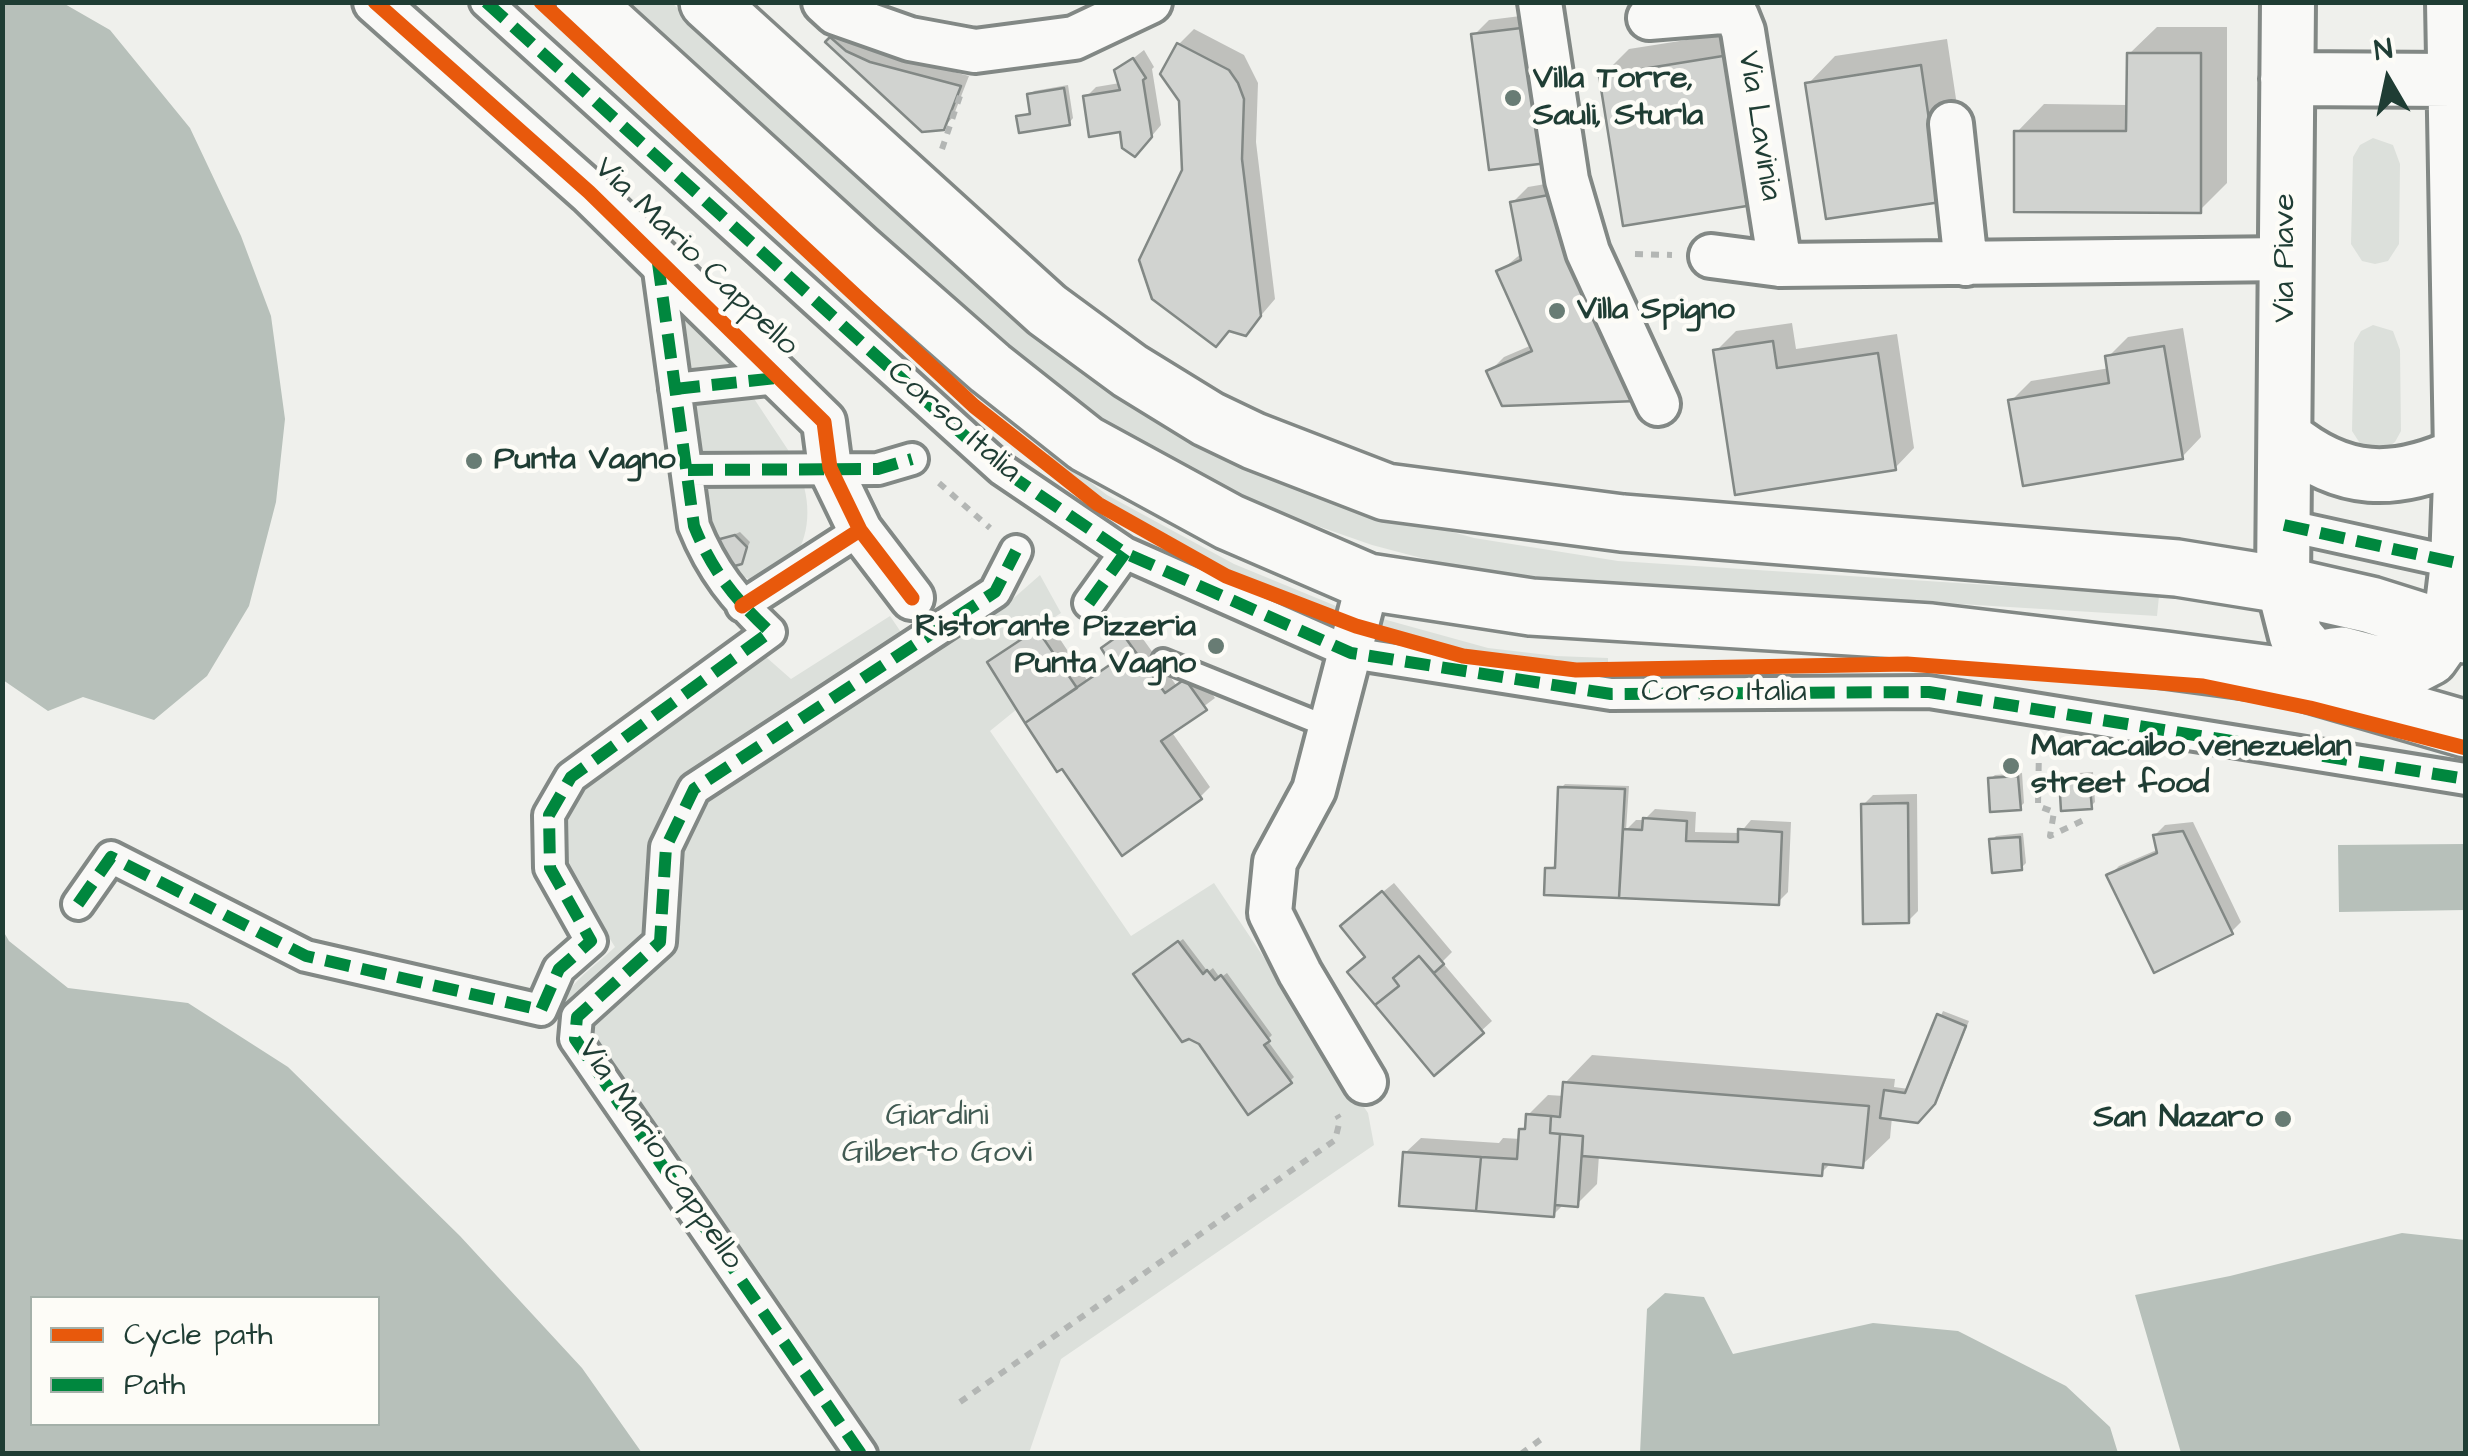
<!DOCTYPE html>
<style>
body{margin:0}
#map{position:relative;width:2468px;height:1456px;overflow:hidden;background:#eff0ec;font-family:"Architects Daughter",sans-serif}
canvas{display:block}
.frame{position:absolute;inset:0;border:5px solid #1f3d34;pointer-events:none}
.legend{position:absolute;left:30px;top:1296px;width:350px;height:130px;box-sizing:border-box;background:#fdfcf7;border:2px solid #a4b0a9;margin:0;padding:12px 18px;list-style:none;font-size:30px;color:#1f3d34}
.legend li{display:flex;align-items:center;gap:20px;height:50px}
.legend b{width:50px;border:2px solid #a4b0a9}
.north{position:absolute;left:2338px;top:30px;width:100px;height:100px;-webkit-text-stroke:8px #fdfcf7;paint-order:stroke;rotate:351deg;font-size:28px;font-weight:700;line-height:40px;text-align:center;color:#1f3d34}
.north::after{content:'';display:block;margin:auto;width:35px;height:45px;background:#1f3d34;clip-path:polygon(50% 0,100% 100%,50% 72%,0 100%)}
</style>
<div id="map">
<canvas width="2468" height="1456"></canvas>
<div class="frame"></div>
<ul class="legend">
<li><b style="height:12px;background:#e8590c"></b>Cycle path</li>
<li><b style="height:12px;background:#00873e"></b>Path</li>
</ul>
<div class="north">N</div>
</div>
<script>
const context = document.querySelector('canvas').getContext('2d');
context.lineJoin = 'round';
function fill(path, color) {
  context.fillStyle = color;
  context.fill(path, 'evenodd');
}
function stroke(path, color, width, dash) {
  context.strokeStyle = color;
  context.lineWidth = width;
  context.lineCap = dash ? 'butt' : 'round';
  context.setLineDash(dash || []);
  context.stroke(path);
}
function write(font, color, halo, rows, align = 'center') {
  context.font = font + ' "Architects Daughter",sans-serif';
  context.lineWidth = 9;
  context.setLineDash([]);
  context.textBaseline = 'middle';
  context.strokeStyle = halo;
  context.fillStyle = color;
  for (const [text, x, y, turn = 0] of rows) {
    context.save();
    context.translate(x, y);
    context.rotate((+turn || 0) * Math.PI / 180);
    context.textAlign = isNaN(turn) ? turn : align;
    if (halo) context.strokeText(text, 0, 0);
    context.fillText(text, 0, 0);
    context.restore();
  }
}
fill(new Path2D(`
 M 620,3 L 672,3 L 1024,328 L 1114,393 L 1199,446 L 1247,469 L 1380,512 L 1474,538 L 1618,561 L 2159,596 L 2157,616 L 1615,583 L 1501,573 L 1444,564 L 1372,545 L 1240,499 L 1100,422 L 1004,348 Z
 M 2373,138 L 2393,145 L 2400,164 L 2399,244 L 2388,261 L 2375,264 L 2362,261 L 2351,244 L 2353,157 L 2360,145 Z
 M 677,308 L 742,375 L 685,381 Z
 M 2373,325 L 2393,331 L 2400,350 L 2401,431 L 2395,442 L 2384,450 L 2363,448 L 2352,431 L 2354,343 L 2361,331 Z
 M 747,388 L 796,462 L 695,461 L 686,395 Z
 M 1050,451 L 1107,495 L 1234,564 L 1353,613 L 1351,619 L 1230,573 L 1101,498 L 1046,457 Z
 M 801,477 C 812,507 810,544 786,568 C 779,575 766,578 757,582 C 699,562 705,532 697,479 Z
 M 1040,575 L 1061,613 L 987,662 L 1017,709 L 990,731 L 1131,936 L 1214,883 L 1368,1113 L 1374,1145 L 1061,1359 L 1029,1453 L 848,1453 L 563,1042 C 552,990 581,979 615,947 L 576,884 L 561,851 L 561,818 L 588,777 L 766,657 L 791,679 L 890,616 L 907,641 L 988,583 L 1007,604 Z
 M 1365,614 L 1488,648 L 1556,656 L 1608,658 L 1608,666 L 1481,654 L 1363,623 Z`), '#dce0db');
fill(new Path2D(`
 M 2,3 L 63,3 L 110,30 L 190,128 L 241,236 L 271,316 L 285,419 L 276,502 L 249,606 L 207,676 L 154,720 L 83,697 L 48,711 L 3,680 Z
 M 2465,844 L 2465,910 L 2339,912 L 2338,845 Z
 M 2,929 L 9,941 L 68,988 L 188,1003 L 288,1067 L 460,1236 L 582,1368 L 642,1453 L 3,1453 ZM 32,1298 L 378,1298 L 378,1424 L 32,1424 Z
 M 2402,1233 L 2465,1240 L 2465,1453 L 2181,1453 L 2135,1295 L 2230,1276 Z
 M 1665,1293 L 1704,1297 L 1733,1354 L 1873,1323 L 1958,1331 L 2066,1386 L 2110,1427 L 2118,1453 L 1640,1453 L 1647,1309 Z`), '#b7c0ba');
fill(new Path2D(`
 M 1552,12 L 1570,144 L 1474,35 L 1489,20 Z
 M 2157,27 L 2227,27 L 2227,183 L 2200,210 L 2017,132 L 2044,104 L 2129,105 L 2129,54 Z
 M 841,29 L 856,42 L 880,53 L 969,76 L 953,117 L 943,128 L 829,42 Z
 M 1194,29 L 1244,55 L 1258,83 L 1256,142 L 1275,299 L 1246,333 L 1184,170 L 1182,100 L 1163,74 L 1179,44 Z
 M 1756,29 L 1625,223 L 1601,77 L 1629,49 Z
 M 1947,39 L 1967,172 L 1808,84 L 1835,56 Z
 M 1144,50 L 1154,67 L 1152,69 L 1161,125 L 1145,144 L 1122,129 L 1086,97 L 1096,87 L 1120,83 L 1117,71 Z
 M 1068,85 L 1073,118 L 1069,123 L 1019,117 L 1032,111 L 1030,95 L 1034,91 Z
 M 1575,179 L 1645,362 L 1489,372 L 1504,357 L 1532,345 L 1499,272 L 1522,253 L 1513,202 L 1528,187 Z
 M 1792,323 L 1796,349 L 1897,334 L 1914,448 L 1895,468 L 1716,351 L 1736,331 Z
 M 2183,328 L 2201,437 L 2182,457 L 2011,401 L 2031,381 L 2110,368 L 2108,357 L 2128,337 Z
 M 740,532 L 750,542 L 741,561 L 722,540 Z
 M 1048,621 L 1087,680 L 1113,662 L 1114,639 L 1133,625 L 1176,685 L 1196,671 L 1215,698 L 1171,731 L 1210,787 L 1200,797 L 990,662 Z
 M 2093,772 L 2095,802 L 2091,806 L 2061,778 L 2066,774 Z
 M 2022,773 L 2024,803 L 2020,807 L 1990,779 L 1995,775 Z
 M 1565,784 L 1629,786 L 1626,830 L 1636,820 L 1644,820 L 1655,809 L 1696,812 L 1695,832 L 1740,833 L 1751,820 L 1791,822 L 1788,892 L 1778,902 L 1547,893 L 1547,869 L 1557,865 L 1561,788 Z
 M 1917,794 L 1918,911 L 1908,921 L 1863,805 L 1873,795 Z
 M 2193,822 L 2241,922 L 2231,932 L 2109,876 L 2119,866 L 2159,849 L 2155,835 L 2165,825 Z
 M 2023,833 L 2026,863 L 2021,868 L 1992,840 L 1996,836 Z
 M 1394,883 L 1452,952 L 1442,962 L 1492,1021 L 1435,1073 L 1368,956 L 1353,916 Z
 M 1183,939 L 1208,972 L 1213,968 L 1220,978 L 1227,973 L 1272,1035 L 1267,1040 L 1294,1077 L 1290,1081 L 1201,1042 L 1140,970 Z
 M 1943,1011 L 1969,1021 L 1939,1097 L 1918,1120 L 1892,1117 L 1890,1138 L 1862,1165 L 1832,1162 L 1821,1173 L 1599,1155 L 1597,1184 L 1577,1204 L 1565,1203 L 1553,1215 L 1405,1153 L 1421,1138 L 1499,1143 L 1503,1138 L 1521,1139 L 1528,1115 L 1548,1095 L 1564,1096 L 1565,1083 L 1592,1055 L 1895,1079 L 1894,1087 L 1909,1089 Z`), '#0003');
const building = new Path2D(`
 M 1538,26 L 1556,162 L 1489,170 L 1471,34 Z
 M 830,37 L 846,51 L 870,62 L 961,86 L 944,130 L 922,132 L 825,42 Z
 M 1177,43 L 1229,70 L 1238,83 L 1244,99 L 1242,159 L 1261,316 L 1246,336 L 1229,331 L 1216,347 L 1152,299 L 1139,260 L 1182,170 L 1179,101 L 1160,74 Z
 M 2127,53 L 2201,53 L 2201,213 L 2014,212 L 2014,131 L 2126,131 Z
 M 1729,55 L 1753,205 L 1623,226 L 1599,76 Z
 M 1133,58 L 1146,78 L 1143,80 L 1152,137 L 1135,157 L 1122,148 L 1120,132 L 1089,137 L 1083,96 L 1120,90 L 1114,70 Z
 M 1921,65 L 1941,202 L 1826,219 L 1805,83 Z
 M 1064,88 L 1070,125 L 1019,133 L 1016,116 L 1030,114 L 1027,94 Z
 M 1560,193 L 1637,401 L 1502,406 L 1486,371 L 1532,351 L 1496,271 L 1521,260 L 1510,202 Z
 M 1773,341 L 1777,368 L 1878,353 L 1896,470 L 1735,495 L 1713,350 Z
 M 2164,346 L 2183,459 L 2023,486 L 2008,400 L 2109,383 L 2105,356 Z
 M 735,535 L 747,547 L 742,564 L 727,568 L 715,556 L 720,539 Z
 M 1037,629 L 1077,688 L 1025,723 L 987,662 Z
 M 1122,633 L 1165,693 L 1185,679 L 1207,710 L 1161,741 L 1202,799 L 1122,856 L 1062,769 L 1057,772 L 1025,723 L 1111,664 L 1101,648 Z
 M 2018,776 L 2021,810 L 1990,812 L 1988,778 Z
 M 2089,776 L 2092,809 L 2061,811 L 2059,777 Z
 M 1558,787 L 1625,789 L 1619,898 L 1544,895 L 1545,868 L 1555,868 Z
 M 1908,803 L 1909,923 L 1863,924 L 1861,804 Z
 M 1643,818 L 1687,821 L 1686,841 L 1738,842 L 1738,829 L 1782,832 L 1779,905 L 1619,898 L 1623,829 L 1642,830 Z
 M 2183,831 L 2233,934 L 2154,973 L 2106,875 L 2157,853 L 2153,835 Z
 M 2020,837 L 2022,870 L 1992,873 L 1989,839 Z
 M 1382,891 L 1444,964 L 1434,973 L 1419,956 L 1393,978 L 1399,986 L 1375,1005 L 1347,972 L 1365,957 L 1340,926 Z
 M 1178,941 L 1203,974 L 1207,970 L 1215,980 L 1221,975 L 1270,1041 L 1264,1045 L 1292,1083 L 1248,1115 L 1199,1044 L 1189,1039 L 1182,1042 L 1133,974 Z
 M 1419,956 L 1484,1033 L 1434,1076 L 1375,1005 L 1399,986 L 1393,978 Z
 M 1937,1014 L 1966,1026 L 1935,1104 L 1918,1123 L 1880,1118 L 1884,1090 L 1905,1093 Z
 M 1563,1082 L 1869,1106 L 1863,1168 L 1823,1164 L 1822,1176 L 1582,1156 L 1583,1136 L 1550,1133 L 1551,1116 L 1560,1117 Z
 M 1526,1114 L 1551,1116 L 1550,1133 L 1560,1134 L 1554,1217 L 1476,1211 L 1481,1157 L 1517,1159 L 1519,1129 L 1525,1129 Z
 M 1560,1134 L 1583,1136 L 1578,1207 L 1555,1205 Z
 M 1403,1152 L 1481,1157 L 1476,1211 L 1399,1206 Z`);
fill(building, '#d1d3d0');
stroke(building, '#828885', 2.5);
const service = new Path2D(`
 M 1163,660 L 1331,728`);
const pedestrian = new Path2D(`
 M 486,2 L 1001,469 L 1125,553 L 1351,653 L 1611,694 L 1929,692 L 2466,779
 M 675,389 L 777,378
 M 688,470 L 878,469 L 912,459
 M 2284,525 L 2457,563
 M 1089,603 L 1125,553
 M 742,606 L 860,530
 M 78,904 L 111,857 L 306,956 L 541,1010 L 559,969 L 591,941 L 550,868 L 549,815 L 571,777 L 770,632 C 735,599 712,571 694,526 L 658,263
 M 861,1454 L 575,1039 L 577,1017 L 660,942 L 666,847 L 694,789 L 995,592 L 1016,551`);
const minor = new Path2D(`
 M 375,2 L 589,192 L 824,422 L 830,468 L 860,530 L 912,598
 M 824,2 L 836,13 L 910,39 L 975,51 L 1074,38 L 1150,2
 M 1540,2 L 1567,180 L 1588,252 L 1658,404
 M 1649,18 L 1722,12 L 1737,16 L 1743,31 L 1780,265
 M 1951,124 L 1966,264
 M 1711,256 L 1780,265 L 2286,259
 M 1365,1082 L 1300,973 L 1270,913 L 1275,862 L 1314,790 L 1368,582`);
const tertiary = new Path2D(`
 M 2288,2 L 2283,585 L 2296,636 L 2345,694
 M 2287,79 L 2453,80
 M 2286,437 C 2342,484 2395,485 2461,454
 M 2449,630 L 2457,563 L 2461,454 L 2453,2`);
const primary = new Path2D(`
 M 584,2 L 857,251 L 990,368 L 1086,444 L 1229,522 L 1368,582 L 1531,607 L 1931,632 L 2166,660 L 2279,675 L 2466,729
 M 708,2 L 1047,310 L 1130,371 L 1208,419 L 1254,441 L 1386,492 L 1622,523 L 2177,568 L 2283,585 L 2371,605 L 2466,635
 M 2333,656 L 2342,655 L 2403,671 L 2430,657 L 2449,630`);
stroke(service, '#828885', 28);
stroke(pedestrian, '#828885', 38);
stroke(minor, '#828885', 50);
stroke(tertiary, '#828885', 60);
stroke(primary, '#828885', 62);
stroke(new Path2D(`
 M 942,149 L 962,90
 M 1635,254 L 1672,255
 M 939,483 L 990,528
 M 2039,747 L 2038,806 L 2054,812 L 2050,836 L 2088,818
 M 960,1402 L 1335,1140 L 1340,1120 L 1337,1115
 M 1521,1454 L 1544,1437`), '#b3b6b4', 6, [8, 8]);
stroke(service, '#f9f9f7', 20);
stroke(pedestrian, '#f9f9f7', 30);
stroke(minor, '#f9f9f7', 42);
stroke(tertiary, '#f9f9f7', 52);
stroke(primary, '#f9f9f7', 55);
stroke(new Path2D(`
 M 486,2 L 1001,469 L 1125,553 L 1351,653 L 1611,694 L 1929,692 L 2466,779
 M 675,389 L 777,378
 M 688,470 L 878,469 L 912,459
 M 2284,525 L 2457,563
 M 1089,603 L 1125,553
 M 78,904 L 111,857 L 306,956 L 541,1010 L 559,969 L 591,941 L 550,868 L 549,815 L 571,777 L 770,632 C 735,599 712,571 694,526 L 658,263
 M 861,1454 L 575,1039 L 577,1017 L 660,942 L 666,847 L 694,789 L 995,592 L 1016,551`), '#00873e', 12, [25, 12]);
stroke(new Path2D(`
 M 375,2 L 589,192 L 824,422 L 830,468 L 860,530 L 912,598
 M 541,2 L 974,406 L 1098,504 L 1226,576 L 1356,626 L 1463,656 L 1576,670 L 1907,664 L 2203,686 L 2310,708 L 2466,748
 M 742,606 L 860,530`), '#e8590c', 15);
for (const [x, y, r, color] of [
 [1513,98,10,"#687c74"],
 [1557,311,10,"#687c74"],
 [474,461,10,"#687c74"],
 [1216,646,10,"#687c74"],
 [2011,766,10,"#687c74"],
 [2283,1119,10,"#687c74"]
]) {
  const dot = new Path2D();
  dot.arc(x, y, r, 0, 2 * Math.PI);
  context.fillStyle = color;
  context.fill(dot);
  stroke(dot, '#fdfcf7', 4);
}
write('bold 32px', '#1f3d34', '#fdfcf7', [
 ["Villa Torre,",1533,80],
 ["Sauli, Sturla",1533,117],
 ["Villa Spigno",1577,311],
 ["Punta Vagno",494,461],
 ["Ristorante Pizzeria",1196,628,"right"],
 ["Punta Vagno",1196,665,"right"],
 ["Maracaibo venezuelan",2031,748],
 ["street food",2031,785],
 ["San Nazaro",2263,1119,"right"]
], 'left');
write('32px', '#1f3d34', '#fdfcf7', [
 ["Via Lavinia",1758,126,81],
 ["Via Mario Cappello",695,258,44],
 ["Via Piave",2286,258,-90],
 ["Corso Italia",953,423,41],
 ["Corso Italia",1724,693],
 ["Via Mario Cappello",659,1155,56]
]);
write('32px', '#425b53', '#fdfcf7', [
 ["Giardini",937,1117],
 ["Gilberto Govi",937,1154]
]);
</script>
